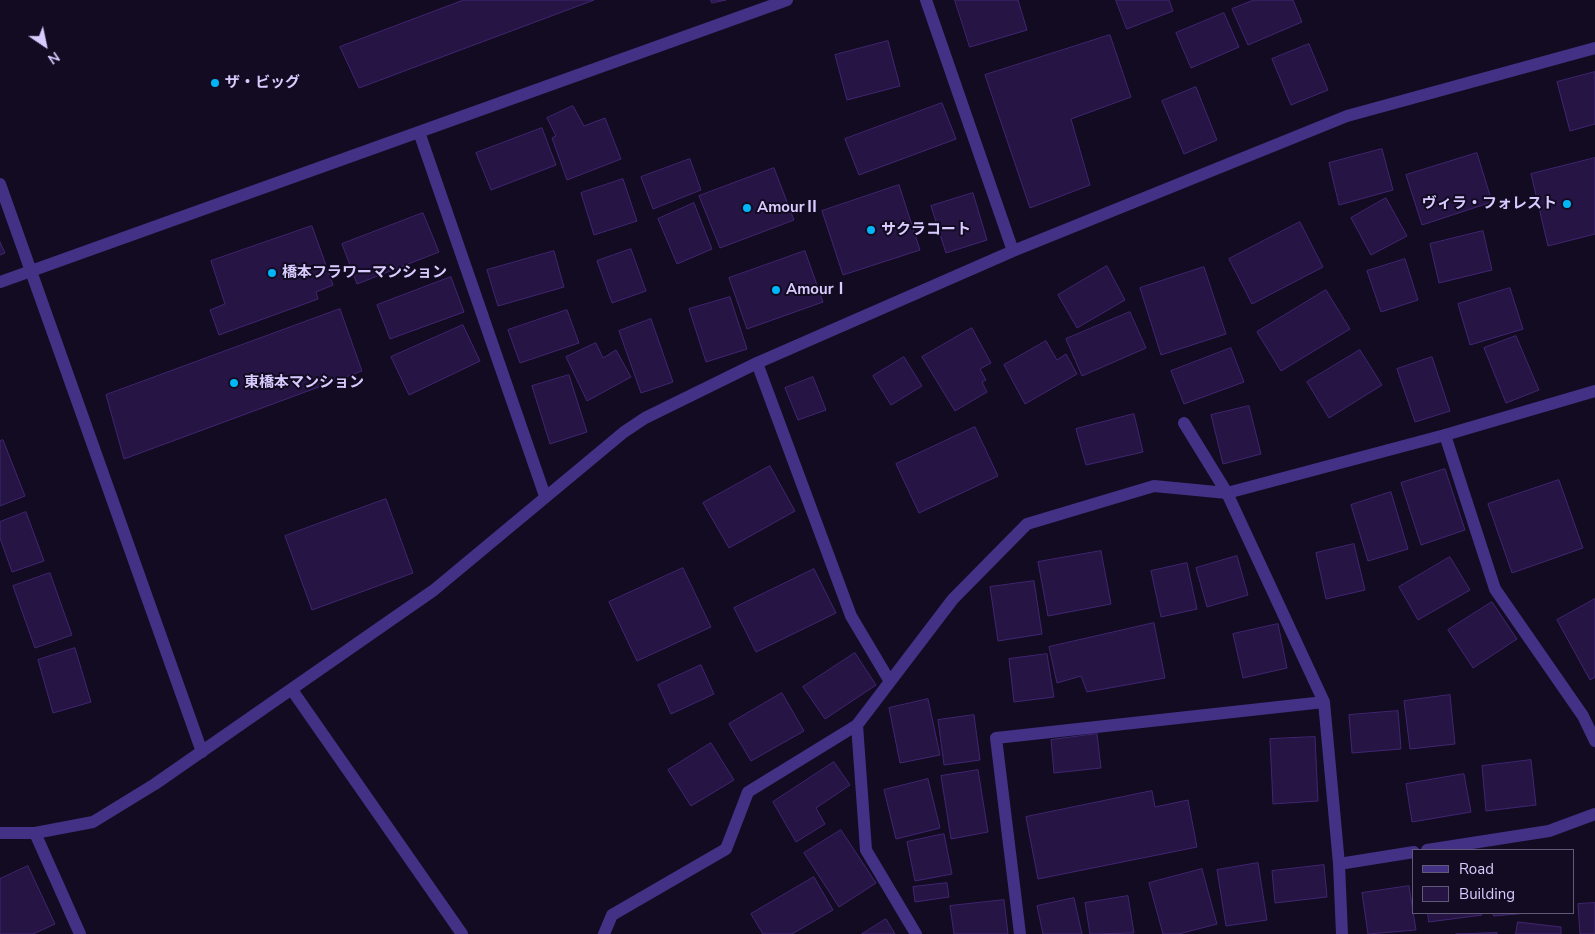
<!DOCTYPE html>
<meta charset="utf-8">
<style>
body{margin:0}
#map{position:relative;width:1595px;height:934px;overflow:hidden;background:#120b21;font-family:"Nunito Sans",sans-serif}
canvas{display:block}
.legend{position:absolute;left:1412px;top:849px;width:162px;height:65px;box-sizing:border-box;background:#120b21;border:1px solid #62587a;margin:0;padding:6px 9px;list-style:none;font-size:15px;color:#d9cbff}
.legend li{display:flex;align-items:center;gap:10px;height:25px}
.legend b{width:25px;border:1px solid #62587a}
.north{position:absolute;left:20px;top:20px;width:50px;height:50px;-webkit-text-stroke:4px #120b21;paint-order:stroke;rotate:146deg;font-size:14px;font-weight:700;line-height:20px;text-align:center;color:#d9cbff}
.north::after{content:'';display:block;margin:auto;width:18px;height:22px;background:#d9cbff;clip-path:polygon(50% 0,100% 100%,50% 72%,0 100%)}
</style>
<div id="map">
<canvas width="1595" height="934"></canvas>
<ul class="legend">
<li><b style="height:6px;background:#423185"></b>Road</li>
<li><b style="height:14px;background:#261544"></b>Building</li>
</ul>
<div class="north">N</div>
</div>
<script>
const context = document.querySelector('canvas').getContext('2d');
context.lineJoin = 'round';
function fill(path, color) {
  context.fillStyle = color;
  context.fill(path, 'evenodd');
}
function stroke(path, color, width, dash) {
  context.strokeStyle = color;
  context.lineWidth = width;
  context.lineCap = dash ? 'butt' : 'round';
  context.setLineDash(dash || []);
  context.stroke(path);
}
function write(font, color, halo, rows, align = 'center') {
  context.font = font + ' "Nunito Sans","Noto Sans JP",sans-serif';
  context.lineWidth = 4;
  context.setLineDash([]);
  context.textBaseline = 'middle';
  context.strokeStyle = halo;
  context.fillStyle = color;
  for (const [text, x, y, turn = 0] of rows) {
    context.save();
    context.translate(x, y);
    context.rotate((+turn || 0) * Math.PI / 180);
    context.textAlign = isNaN(turn) ? turn : align;
    if (halo) context.strokeText(text, 0, 0);
    context.fillText(text, 0, 0);
    context.restore();
  }
}
const building = new Path2D(`
 M 464,0 L 594,0 L 359,88 L 340,47 Z
 M 711,0 L 726,0 L 712,3 Z
 M 955,0 L 1018,0 L 1027,30 L 970,47 Z
 M 1116,0 L 1169,0 L 1173,11 L 1127,29 Z
 M 1254,0 L 1293,0 L 1302,22 L 1248,45 L 1232,9 Z
 M 1224,13 L 1239,47 L 1191,68 L 1176,33 Z
 M 1110,35 L 1131,97 L 1071,119 L 1090,185 L 1030,208 L 985,75 Z
 M 888,41 L 900,86 L 847,100 L 835,55 Z
 M 1309,44 L 1328,90 L 1291,105 L 1272,59 Z
 M 1595,72 L 1595,124 L 1570,131 L 1557,82 Z
 M 1196,87 L 1217,140 L 1184,154 L 1162,101 Z
 M 942,103 L 956,139 L 859,175 L 845,139 Z
 M 573,106 L 584,126 L 605,118 L 621,159 L 567,180 L 552,138 L 556,136 L 547,118 Z
 M 542,128 L 556,165 L 491,190 L 476,153 Z
 M 1382,149 L 1393,190 L 1339,205 L 1329,163 Z
 M 1477,153 L 1492,202 L 1422,225 L 1406,175 Z
 M 1595,158 L 1595,234 L 1548,246 L 1531,174 Z
 M 690,159 L 701,190 L 653,209 L 641,177 Z
 M 774,168 L 794,220 L 720,248 L 699,196 Z
 M 623,179 L 637,221 L 594,235 L 581,193 Z
 M 899,185 L 920,250 L 843,275 L 822,211 Z
 M 973,193 L 987,240 L 946,253 L 931,206 Z
 M 1386,198 L 1407,236 L 1371,255 L 1351,218 Z
 M 694,203 L 712,249 L 677,264 L 658,219 Z
 M 423,213 L 439,252 L 357,284 L 342,244 Z
 M 1300,222 L 1323,267 L 1252,304 L 1229,259 Z
 M 312,226 L 333,285 L 316,292 L 318,299 L 219,335 L 210,310 L 225,304 L 211,261 Z
 M 1483,231 L 1492,270 L 1439,283 L 1430,244 Z
 M 0,242 L 5,253 L 0,255 Z
 M 631,249 L 646,291 L 612,303 L 597,261 Z
 M 554,251 L 564,287 L 498,306 L 487,270 Z
 M 805,251 L 823,302 L 747,329 L 729,278 Z
 M 1405,259 L 1418,300 L 1381,312 L 1367,271 Z
 M 1107,266 L 1125,300 L 1077,328 L 1058,295 Z
 M 1204,267 L 1226,334 L 1161,355 L 1140,288 Z
 M 451,277 L 464,312 L 390,339 L 377,305 Z
 M 1510,288 L 1523,329 L 1470,345 L 1458,304 Z
 M 1326,290 L 1350,329 L 1281,371 L 1257,332 Z
 M 730,297 L 747,349 L 706,362 L 689,309 Z
 M 340,309 L 362,371 L 124,459 L 106,395 Z
 M 567,310 L 579,343 L 520,363 L 508,330 Z
 M 1130,312 L 1146,348 L 1082,376 L 1066,339 Z
 M 651,319 L 673,382 L 641,393 L 619,331 Z
 M 463,325 L 480,361 L 409,395 L 391,357 Z
 M 972,328 L 991,363 L 980,369 L 986,380 L 982,382 L 987,392 L 955,411 L 922,357 Z
 M 1516,336 L 1539,390 L 1506,403 L 1484,348 Z
 M 1046,341 L 1057,360 L 1066,354 L 1077,374 L 1025,404 L 1004,365 Z
 M 596,343 L 603,358 L 616,350 L 631,377 L 587,401 L 566,357 Z
 M 1231,348 L 1244,382 L 1184,404 L 1171,371 Z
 M 1360,350 L 1382,385 L 1329,418 L 1307,382 Z
 M 904,357 L 922,386 L 891,405 L 873,376 Z
 M 1432,357 L 1450,411 L 1415,422 L 1397,369 Z
 M 569,375 L 587,432 L 550,444 L 532,386 Z
 M 813,377 L 826,410 L 798,420 L 785,388 Z
 M 1249,406 L 1261,454 L 1223,464 L 1211,415 Z
 M 1134,414 L 1143,452 L 1086,465 L 1076,429 Z
 M 975,427 L 998,476 L 919,513 L 896,464 Z
 M 3,440 L 25,496 L 0,506 L 0,441 Z
 M 770,466 L 795,511 L 729,548 L 703,503 Z
 M 1445,469 L 1465,530 L 1421,545 L 1401,483 Z
 M 1559,480 L 1583,548 L 1512,573 L 1488,504 Z
 M 1391,492 L 1408,549 L 1368,561 L 1351,505 Z
 M 386,499 L 413,573 L 312,610 L 285,536 Z
 M 26,512 L 44,561 L 12,572 L 0,538 L 0,522 Z
 M 1354,544 L 1365,590 L 1326,599 L 1316,553 Z
 M 1101,551 L 1111,604 L 1048,616 L 1038,562 Z
 M 1237,556 L 1248,595 L 1207,607 L 1196,568 Z
 M 1450,557 L 1470,590 L 1418,620 L 1399,587 Z
 M 1187,563 L 1197,609 L 1161,617 L 1151,571 Z
 M 683,568 L 711,627 L 637,661 L 609,602 Z
 M 814,569 L 836,613 L 756,652 L 734,608 Z
 M 50,573 L 72,635 L 35,648 L 13,586 Z
 M 1034,581 L 1042,634 L 998,641 L 990,587 Z
 M 1595,599 L 1595,677 L 1590,680 L 1557,620 Z
 M 1492,602 L 1517,639 L 1473,668 L 1448,630 Z
 M 1154,623 L 1165,678 L 1087,692 L 1081,676 L 1057,683 L 1049,647 Z
 M 1278,624 L 1287,668 L 1243,678 L 1233,634 Z
 M 75,648 L 91,702 L 53,713 L 38,660 Z
 M 855,653 L 876,685 L 825,719 L 803,687 Z
 M 1047,654 L 1054,697 L 1014,702 L 1009,659 Z
 M 701,665 L 714,694 L 671,714 L 658,685 Z
 M 782,693 L 804,731 L 751,761 L 729,724 Z
 M 1450,695 L 1455,744 L 1410,749 L 1404,701 Z
 M 928,699 L 940,755 L 900,763 L 889,708 Z
 M 1398,711 L 1401,749 L 1352,753 L 1349,715 Z
 M 974,715 L 980,760 L 944,765 L 938,720 Z
 M 1097,734 L 1101,768 L 1054,773 L 1051,740 Z
 M 1315,737 L 1318,801 L 1273,804 L 1270,739 Z
 M 711,743 L 734,780 L 691,806 L 668,770 Z
 M 1531,760 L 1536,805 L 1486,811 L 1482,766 Z
 M 834,762 L 850,785 L 816,808 L 825,824 L 796,842 L 773,802 Z
 M 978,770 L 988,832 L 951,839 L 941,776 Z
 M 1464,774 L 1471,812 L 1412,822 L 1406,784 Z
 M 928,779 L 940,828 L 896,839 L 884,790 Z
 M 1152,791 L 1155,807 L 1188,800 L 1197,847 L 1038,879 L 1026,817 Z
 M 841,830 L 876,883 L 839,907 L 804,853 Z
 M 944,834 L 952,874 L 915,881 L 907,842 Z
 M 1258,863 L 1267,920 L 1226,926 L 1217,870 Z
 M 1324,865 L 1327,897 L 1275,903 L 1272,871 Z
 M 28,866 L 55,924 L 33,934 L 0,934 L 0,879 Z
 M 1202,869 L 1217,924 L 1179,934 L 1163,934 L 1149,883 Z
 M 814,877 L 833,910 L 792,934 L 763,934 L 751,914 Z
 M 947,883 L 949,897 L 915,902 L 913,887 Z
 M 1409,886 L 1416,930 L 1368,934 L 1362,893 Z
 M 1128,896 L 1134,933 L 1090,934 L 1085,903 Z
 M 1074,898 L 1082,934 L 1043,934 L 1037,906 Z
 M 1004,900 L 1008,934 L 954,934 L 950,906 Z
 M 1595,903 L 1595,934 L 1580,934 L 1578,904 Z
 M 1428,913 L 1481,913 L 1482,915 L 1429,922 Z
 M 1493,913 L 1528,913 L 1494,916 Z
 M 886,919 L 895,934 L 862,934 Z
 M 1518,922 L 1561,927 L 1561,934 L 1516,934 Z
 M 1497,933 L 1497,934 L 1456,934 Z`);
fill(building, '#261544');
stroke(building, '#412572', 1);
stroke(new Path2D(`
 M 757,363 L 851,616 L 889,680
 M 1184,423 L 1227,493 L 1324,702 L 1339,864 L 1342,934
 M 1445,435 L 1495,589 L 1583,716 L 1595,741
 M 857,725 L 866,850 L 916,934
 M 35,833 L 80,934
 M 1427,850 L 1549,831 L 1595,814
 M 1339,864 L 1414,852
 M 1020,934 L 996,738 L 1324,702`), '#423185', 12);
stroke(new Path2D(`
 M 926,0 L 1013,251
 M 419,132 L 545,496
 M 0,184 L 202,752
 M 0,282 L 787,0
 M 292,690 L 462,934
 M 0,833 L 35,833 L 93,822 L 155,784 L 434,590 L 624,432 L 645,418 L 757,363 L 1013,251 L 1347,116 L 1595,48
 M 604,934 L 612,915 L 726,849 L 748,792 L 857,725 L 953,599 L 1027,524 L 1154,486 L 1227,493 L 1445,435 L 1595,391`), '#423185', 12);
for (const [x, y, r, color] of [
 [215,83,5,"#00b6f6"],
 [1567,204,5,"#00b6f6"],
 [747,208,5,"#00b6f6"],
 [871,230,5,"#00b6f6"],
 [272,273,5,"#00b6f6"],
 [776,290,5,"#00b6f6"],
 [234,383,5,"#00b6f6"]
]) {
  const dot = new Path2D();
  dot.arc(x, y, r, 0, 2 * Math.PI);
  context.fillStyle = color;
  context.fill(dot);
  stroke(dot, '#120b21', 2);
}
write('bold 15px', '#d9cbff', '#120b21', [
 ["ザ・ビッグ",225,83],
 ["ヴィラ・フォレスト",1557,204,"right"],
 ["AmourⅡ",757,208],
 ["サクラコート",881,230],
 ["橋本フラワーマンション",282,273],
 ["AmourⅠ",786,290],
 ["東橋本マンション",244,383]
], 'left');
</script>
